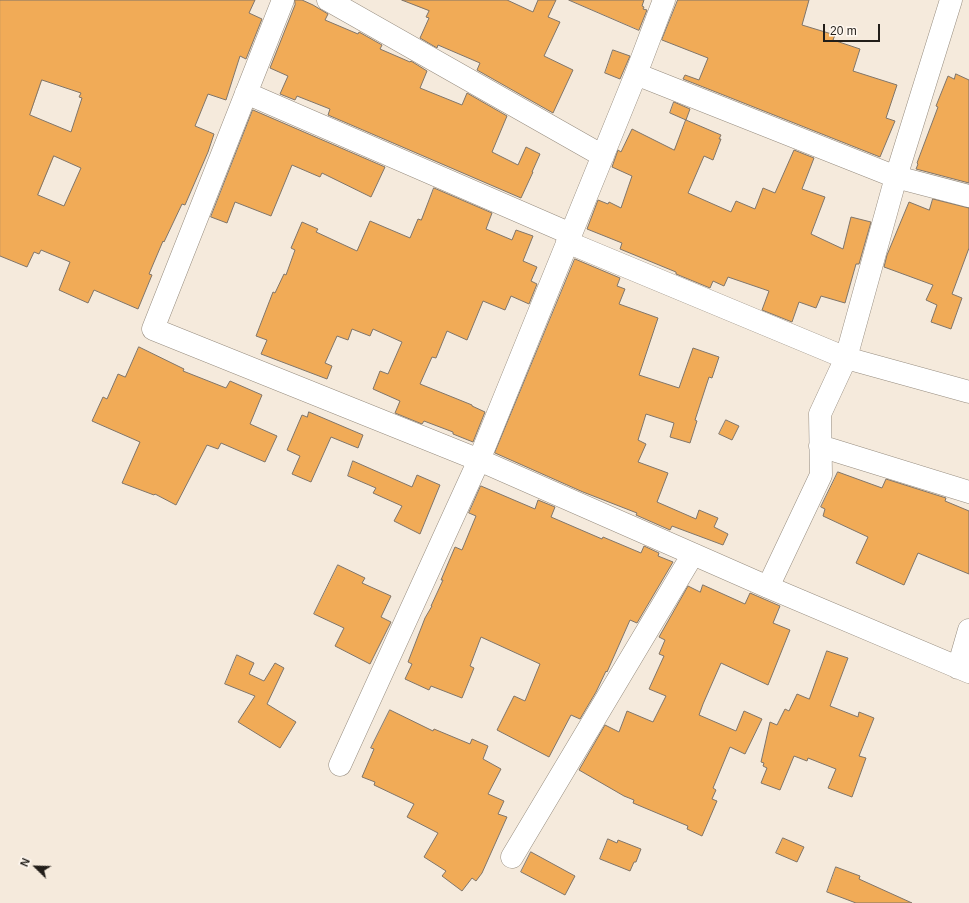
<!DOCTYPE html>
<style>
body{margin:0}
#map{position:relative;width:969px;height:903px;overflow:hidden;background:#f5eadc;font-family:Arial,sans-serif}
canvas{display:block}
.north{position:absolute;left:16px;top:847px;width:40px;height:40px;-webkit-text-stroke:3px #fff8f0;paint-order:stroke;rotate:293deg;font-size:11px;font-weight:700;line-height:16px;text-align:center;color:#221e19}
.north::after{content:'';display:block;margin:auto;width:14px;height:18px;background:#221e19;clip-path:polygon(50% 0,100% 100%,50% 72%,0 100%)}
.scale{position:absolute;left:823px;top:24px;width:57px;height:18px;box-sizing:border-box;border:2px solid #221e19;border-top:0;padding-left:5px;font-size:12px;line-height:14px;white-space:nowrap;color:#221e19;-webkit-text-stroke:3px #fff8f0;paint-order:stroke}
</style>
<div id="map">
<canvas width="969" height="903"></canvas>
<div class="north">N</div>
<div class="scale">20 m</div>
</div>
<script>
const context = document.querySelector('canvas').getContext('2d');
context.lineJoin = 'round';
function fill(path, color) {
  context.fillStyle = color;
  context.fill(path, 'evenodd');
}
function stroke(path, color, width, dash) {
  context.strokeStyle = color;
  context.lineWidth = width;
  context.lineCap = dash ? 'butt' : 'round';
  context.setLineDash(dash || []);
  context.stroke(path);
}
const building = new Path2D(`
 M 0,0 L 255,0 L 249,13 L 262,19 L 246,59 L 240,56 L 226,100 L 208,94 L 195,126 L 214,134 L 208,152 L 185,205 L 182,204 L 164,242 L 163,241 L 149,274 L 152,275 L 138,309 L 94,290 L 88,303 L 59,290 L 70,262 L 41,250 L 39,254 L 34,252 L 27,267 L 0,256 ZM 42,80 L 81,93 L 79,97 L 82,98 L 71,132 L 30,115 ZM 54,156 L 81,168 L 64,206 L 38,195 Z
 M 295,0 L 302,0 L 313,5 L 328,14 L 325,20 L 358,34 L 359,32 L 382,45 L 380,49 L 410,62 L 411,61 L 427,71 L 420,88 L 462,105 L 467,93 L 507,116 L 492,152 L 518,165 L 526,147 L 540,154 L 532,172 L 533,172 L 521,198 L 328,115 L 330,109 L 297,96 L 295,100 L 280,94 L 288,76 L 270,68 L 295,5 Z
 M 402,0 L 507,0 L 533,12 L 538,0 L 556,0 L 548,17 L 560,22 L 544,56 L 573,70 L 553,113 L 477,70 L 480,63 L 438,45 L 437,48 L 420,38 L 429,18 L 426,17 L 429,11 Z
 M 569,0 L 644,0 L 642,6 L 644,7 L 643,9 L 647,10 L 639,30 Z
 M 678,0 L 809,0 L 802,25 L 835,35 L 833,40 L 860,49 L 853,71 L 897,85 L 886,118 L 895,121 L 880,157 L 683,79 L 685,75 L 699,80 L 708,58 L 662,40 Z
 M 613,50 L 630,56 L 620,79 L 605,73 Z
 M 956,74 L 969,80 L 969,183 L 916,169 L 918,164 L 917,163 L 938,107 L 936,106 L 948,76 L 954,79 Z
 M 674,102 L 690,109 L 686,120 L 670,113 Z
 M 253,110 L 385,167 L 371,197 L 322,173 L 320,177 L 292,165 L 271,216 L 235,202 L 227,223 L 211,217 Z
 M 686,120 L 721,135 L 719,139 L 721,139 L 713,160 L 704,156 L 688,193 L 731,212 L 736,201 L 755,209 L 763,188 L 775,193 L 794,150 L 814,158 L 802,189 L 825,197 L 811,234 L 843,249 L 851,217 L 871,222 L 859,264 L 856,264 L 845,303 L 821,296 L 816,308 L 799,302 L 792,322 L 762,310 L 769,291 L 728,277 L 724,286 L 713,281 L 710,288 L 676,274 L 676,272 L 620,249 L 622,243 L 587,229 L 598,200 L 608,204 L 609,202 L 621,208 L 632,176 L 612,167 L 618,150 L 621,152 L 632,129 L 674,150 Z
 M 434,188 L 492,213 L 486,229 L 512,240 L 516,230 L 533,236 L 523,261 L 537,267 L 531,281 L 537,284 L 529,304 L 511,296 L 505,310 L 483,301 L 467,340 L 447,331 L 436,358 L 432,357 L 420,384 L 472,405 L 472,406 L 485,412 L 473,442 L 453,434 L 453,432 L 424,421 L 422,424 L 395,413 L 400,401 L 373,389 L 380,371 L 388,374 L 402,342 L 373,329 L 370,336 L 352,329 L 348,340 L 337,336 L 325,363 L 332,366 L 327,379 L 261,354 L 267,340 L 256,336 L 273,292 L 275,293 L 284,274 L 286,275 L 295,250 L 291,248 L 302,222 L 318,229 L 316,232 L 357,251 L 370,221 L 410,238 L 418,219 L 421,220 Z
 M 933,199 L 969,208 L 969,248 L 952,294 L 962,298 L 951,329 L 931,322 L 937,305 L 926,300 L 933,285 L 884,267 L 887,255 L 909,202 L 929,210 Z
 M 575,259 L 620,278 L 617,286 L 625,289 L 619,304 L 658,318 L 639,375 L 679,388 L 693,348 L 719,357 L 712,378 L 709,377 L 695,420 L 697,421 L 690,443 L 670,437 L 674,423 L 646,414 L 638,440 L 646,444 L 638,462 L 668,473 L 657,502 L 696,519 L 699,510 L 718,518 L 714,527 L 728,534 L 723,545 L 672,526 L 670,530 L 636,515 L 637,513 L 583,492 L 495,453 Z
 M 139,347 L 184,369 L 183,371 L 226,388 L 230,381 L 262,395 L 250,424 L 277,436 L 265,462 L 221,443 L 218,449 L 207,445 L 176,505 L 155,494 L 154,495 L 122,483 L 140,442 L 92,421 L 103,397 L 107,399 L 118,374 L 125,377 Z
 M 309,412 L 363,435 L 358,448 L 331,437 L 311,482 L 292,474 L 300,456 L 287,450 L 302,415 L 307,417 Z
 M 726,420 L 739,426 L 732,440 L 719,434 Z
 M 353,461 L 412,487 L 417,475 L 440,485 L 420,534 L 394,521 L 402,506 L 373,493 L 376,488 L 348,476 Z
 M 838,472 L 882,488 L 886,479 L 946,498 L 945,501 L 969,511 L 969,574 L 918,553 L 904,585 L 856,563 L 868,537 L 823,516 L 825,509 L 821,507 Z
 M 481,486 L 535,509 L 538,500 L 555,507 L 551,517 L 602,539 L 603,537 L 641,553 L 644,546 L 659,553 L 658,556 L 673,562 L 637,623 L 630,620 L 607,672 L 606,671 L 596,692 L 580,719 L 571,715 L 549,757 L 497,730 L 514,696 L 525,701 L 540,664 L 481,637 L 470,666 L 474,668 L 462,698 L 431,686 L 429,690 L 405,679 L 412,664 L 408,662 L 425,618 L 432,606 L 431,606 L 443,580 L 441,580 L 455,547 L 462,550 L 476,516 L 469,513 Z
 M 338,565 L 365,578 L 362,583 L 391,596 L 381,617 L 391,622 L 370,664 L 335,646 L 344,628 L 314,614 Z
 M 703,585 L 745,604 L 750,593 L 780,606 L 773,623 L 790,630 L 768,685 L 721,663 L 703,704 L 699,715 L 736,731 L 744,711 L 762,719 L 745,754 L 730,747 L 713,788 L 716,790 L 712,799 L 717,801 L 702,836 L 687,829 L 688,826 L 633,803 L 634,800 L 624,796 L 579,770 L 605,725 L 619,732 L 627,711 L 653,722 L 666,696 L 649,689 L 664,656 L 659,654 L 665,640 L 659,637 L 688,586 L 700,592 Z
 M 827,651 L 848,658 L 830,706 L 858,717 L 859,712 L 874,718 L 859,756 L 866,758 L 852,797 L 828,788 L 836,769 L 808,758 L 807,761 L 794,756 L 780,790 L 761,783 L 767,768 L 763,766 L 764,763 L 761,762 L 770,722 L 777,725 L 785,709 L 789,711 L 797,694 L 809,699 Z
 M 237,655 L 254,663 L 249,674 L 264,681 L 275,663 L 284,668 L 267,704 L 296,722 L 280,748 L 238,722 L 255,696 L 225,684 Z
 M 390,710 L 433,731 L 434,729 L 470,744 L 472,739 L 488,746 L 483,759 L 501,769 L 488,794 L 504,801 L 498,814 L 507,817 L 482,873 L 476,881 L 472,878 L 462,891 L 442,876 L 446,871 L 424,857 L 438,833 L 407,817 L 414,804 L 374,785 L 375,782 L 362,777 L 374,749 L 371,748 Z
 M 783,838 L 804,847 L 797,862 L 776,853 Z
 M 608,839 L 617,843 L 618,840 L 641,849 L 636,862 L 634,862 L 630,871 L 600,859 Z
 M 531,852 L 575,876 L 565,895 L 521,872 Z
 M 836,867 L 860,876 L 859,879 L 912,903 L 856,903 L 827,892 Z`);
fill(building, '#f1ab57');
stroke(building, '#807569', 1);
const minor = new Path2D(`
 M 283,0 L 153,329 L 479,460 L 768,587 L 969,672
 M 328,0 L 603,156
 M 636,74 L 896,177 L 969,196
 M 246,93 L 571,234
 M 567,242 L 846,358 L 969,392
 M 820,446 L 969,492
 M 768,587 L 821,475 L 820,414 L 846,358 L 896,177 L 951,0
 M 958,668 L 969,630
 M 340,765 L 479,460 L 636,74 L 664,0
 M 512,857 L 693,554`);
stroke(minor, '#968c7f', 23);
stroke(minor, '#fff', 22);
</script>
